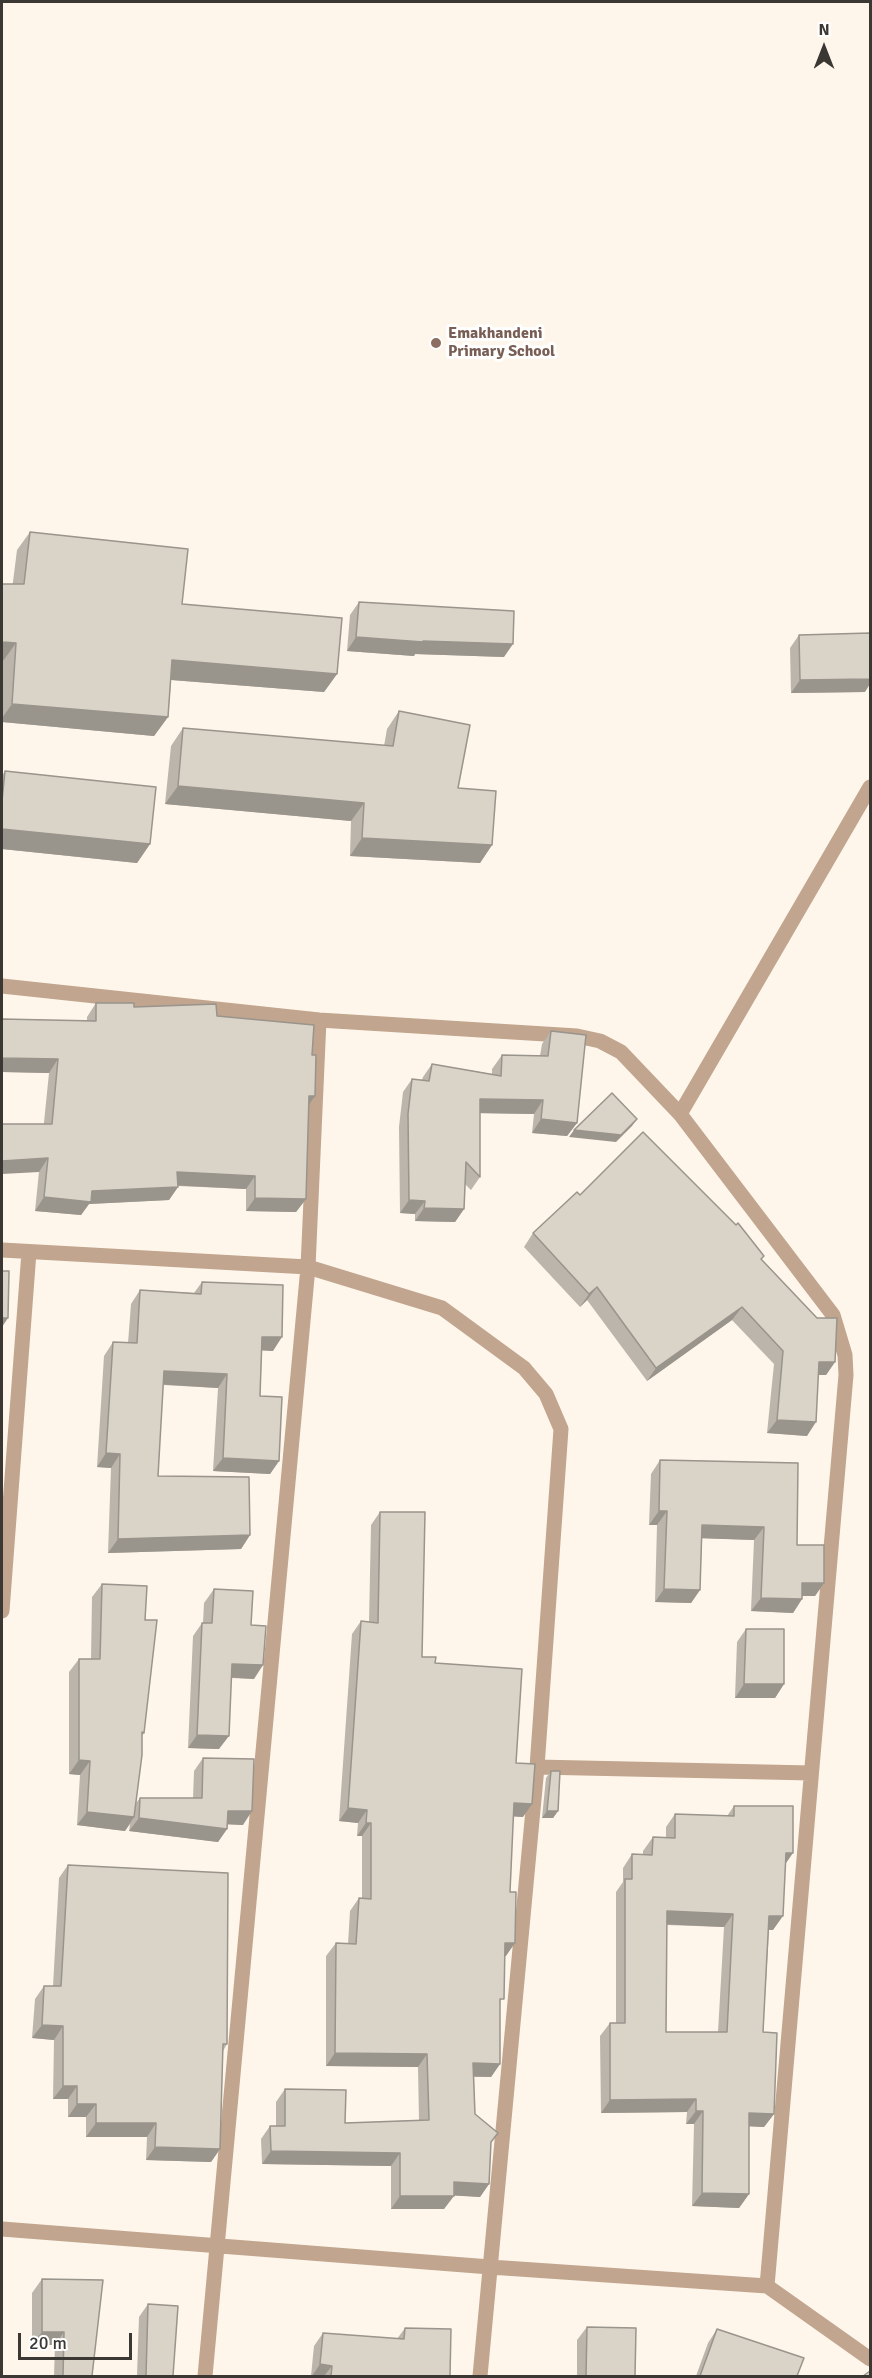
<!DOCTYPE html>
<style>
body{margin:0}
#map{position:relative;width:872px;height:2378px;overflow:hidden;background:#fef6eb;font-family:Signika,sans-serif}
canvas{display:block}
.frame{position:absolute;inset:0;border:3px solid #3b3834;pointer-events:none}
.north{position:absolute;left:794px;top:18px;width:60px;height:60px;-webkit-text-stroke:4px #fff;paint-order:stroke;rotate:0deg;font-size:16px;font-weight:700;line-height:24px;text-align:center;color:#3b3834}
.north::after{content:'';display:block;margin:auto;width:21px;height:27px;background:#3b3834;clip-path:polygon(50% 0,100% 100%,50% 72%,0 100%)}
.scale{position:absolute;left:18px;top:2333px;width:114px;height:27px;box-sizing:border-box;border:3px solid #3b3834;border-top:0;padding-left:8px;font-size:18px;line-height:21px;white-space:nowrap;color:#3b3834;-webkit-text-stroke:4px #fff;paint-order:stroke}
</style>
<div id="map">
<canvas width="872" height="2378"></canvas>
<div class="frame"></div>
<div class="north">N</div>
<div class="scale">20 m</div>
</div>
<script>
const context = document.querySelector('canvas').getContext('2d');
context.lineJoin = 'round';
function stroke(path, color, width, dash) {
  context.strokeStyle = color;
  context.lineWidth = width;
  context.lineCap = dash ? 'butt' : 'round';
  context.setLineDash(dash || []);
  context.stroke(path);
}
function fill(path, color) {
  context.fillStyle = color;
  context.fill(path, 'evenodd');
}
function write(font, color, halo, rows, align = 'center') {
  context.font = font + ' Signika,sans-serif';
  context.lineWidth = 6;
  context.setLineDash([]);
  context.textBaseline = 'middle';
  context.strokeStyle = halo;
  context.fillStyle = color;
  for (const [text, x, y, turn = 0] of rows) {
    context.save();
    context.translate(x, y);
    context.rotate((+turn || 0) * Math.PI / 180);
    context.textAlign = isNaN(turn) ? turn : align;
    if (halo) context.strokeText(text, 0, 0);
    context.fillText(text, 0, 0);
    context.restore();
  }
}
stroke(new Path2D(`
 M 2,986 L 319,1020 L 577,1036 L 600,1041 L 621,1052 L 680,1114 L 833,1315 L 845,1355 L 846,1375 L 767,2286
 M 680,1114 L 870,787
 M 2,1250 L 308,1267 L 442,1308 L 524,1368 L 546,1394 L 561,1429 L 537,1767 L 480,2376
 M 2,1611 L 29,1252
 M 537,1767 L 811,1773
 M 2,2229 L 490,2267 L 767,2286 L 870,2359
 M 205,2376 L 308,1267 L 319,1020`), '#c1a58e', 15);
fill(new Path2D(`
 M 30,532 L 182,604 L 337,674 L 324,692 L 171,680 L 168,717 L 154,736 L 2,722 L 2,685 L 3,661 L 17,550 Z
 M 359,602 L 504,657 L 415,654 L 414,656 L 347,651 L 350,615 Z
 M 799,635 L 865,692 L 791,693 L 790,648 Z
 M 399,711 L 458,788 L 492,845 L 480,863 L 350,856 L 351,821 L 165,804 L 171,746 L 183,728 L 384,746 L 387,729 Z
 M 5,771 L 150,844 L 137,863 L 2,849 L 2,776 Z
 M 96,1003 L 217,1016 L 309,1105 L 306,1199 L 296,1212 L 246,1211 L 246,1189 L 178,1186 L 178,1187 L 169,1200 L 89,1204 L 81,1215 L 35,1211 L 49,1073 L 2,1072 L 2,1019 L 87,1021 L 87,1017 Z
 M 551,1031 L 577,1123 L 567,1136 L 532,1133 L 534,1114 L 480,1113 L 480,1177 L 471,1190 L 465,1184 L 464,1209 L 455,1222 L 415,1221 L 415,1214 L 400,1213 L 399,1127 L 403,1092 L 412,1079 L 422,1080 L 423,1077 L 432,1064 L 492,1074 L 492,1069 L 502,1055 L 540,1056 L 542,1044 Z
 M 580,1195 L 761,1260 L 835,1362 L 826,1375 L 819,1375 L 807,1436 L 767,1433 L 774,1364 L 732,1320 L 647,1381 L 587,1300 L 580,1307 L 524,1247 L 533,1233 Z
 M 202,1282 L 273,1351 L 262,1350 L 260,1396 L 279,1461 L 270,1474 L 213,1471 L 218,1388 L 163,1385 L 158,1476 L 250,1535 L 241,1549 L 108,1553 L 111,1468 L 97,1467 L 104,1356 L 113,1342 L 128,1343 L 131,1304 L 140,1290 L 194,1293 Z
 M 660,1460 L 797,1545 L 824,1583 L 815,1596 L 802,1596 L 802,1599 L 793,1613 L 751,1611 L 754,1540 L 702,1538 L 700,1590 L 691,1603 L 655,1602 L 657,1525 L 649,1525 L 651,1474 Z
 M 380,1512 L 422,1657 L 435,1663 L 516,1763 L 523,1817 L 513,1816 L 506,1956 L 505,1956 L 500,2004 L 500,2064 L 491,2077 L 474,2077 L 475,2114 L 491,2143 L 489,2184 L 480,2197 L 454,2195 L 444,2209 L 391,2209 L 391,2166 L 262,2164 L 261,2139 L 270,2126 L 276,2126 L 276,2102 L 285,2089 L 345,2123 L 419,2120 L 418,2067 L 326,2066 L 326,1956 L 336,1943 L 348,1944 L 350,1911 L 359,1898 L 362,1899 L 362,1836 L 357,1836 L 358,1823 L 339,1821 L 352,1634 L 361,1621 L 369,1622 L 371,1525 Z
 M 102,1584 L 145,1620 L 144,1733 L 142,1736 L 136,1803 L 140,1798 L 193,1798 L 194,1771 L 203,1758 L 243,1825 L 227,1824 L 227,1829 L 218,1842 L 129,1831 L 130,1824 L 125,1831 L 77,1825 L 80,1775 L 69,1774 L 69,1672 L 79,1659 L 91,1659 L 92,1597 Z
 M 214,1589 L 251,1625 L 254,1679 L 231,1678 L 219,1749 L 188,1748 L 193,1636 L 202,1623 L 203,1623 L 204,1603 Z
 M 746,1629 L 784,1684 L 775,1698 L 735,1698 L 737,1642 Z
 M 551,1771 L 558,1811 L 553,1818 L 542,1818 L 546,1778 Z
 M 734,1806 L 785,1864 L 773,1930 L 769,1930 L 763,2032 L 774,2114 L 764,2127 L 749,2126 L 749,2194 L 739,2208 L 692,2206 L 694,2124 L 686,2124 L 687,2112 L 601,2113 L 600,2036 L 610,2023 L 616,2023 L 616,1892 L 623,1882 L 623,1868 L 632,1854 L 643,1855 L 643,1851 L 653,1837 L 666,1838 L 666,1827 L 675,1814 L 727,1816 ZM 667,1925 L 724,1927 L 718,2032 L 666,2032 Z
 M 68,1865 L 227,2044 L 223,2051 L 220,2149 L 211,2162 L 146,2160 L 147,2137 L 86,2137 L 86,2117 L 68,2117 L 68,2099 L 53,2099 L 54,2040 L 32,2038 L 35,1999 L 44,1986 L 53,1986 L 59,1878 Z
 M 42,2279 L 92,2376 L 54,2376 L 55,2345 L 32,2345 L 32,2293 Z
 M 148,2304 L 173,2376 L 137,2376 L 139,2317 Z
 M 587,2327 L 635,2376 L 577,2376 L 577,2340 Z
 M 405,2328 L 450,2376 L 311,2376 L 314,2346 L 323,2333 L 397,2339 Z
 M 717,2329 L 797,2376 L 696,2376 L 708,2343 Z`), '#bbb5ac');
fill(new Path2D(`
 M 356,637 L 513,644 L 504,657 L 415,654 L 414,656 L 347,651 Z
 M 2,642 L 16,643 L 3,661 L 2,661 Z
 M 172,660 L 337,674 L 324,692 L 159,679 Z
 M 870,679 L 870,684 L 865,692 L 791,693 L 800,680 Z
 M 12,704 L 168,717 L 154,736 L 2,722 L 2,718 Z
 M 178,786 L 364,803 L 351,821 L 165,804 Z
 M 2,829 L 150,844 L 137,863 L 2,849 Z
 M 362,838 L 492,845 L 480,863 L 350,856 Z
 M 2,1058 L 58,1059 L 49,1073 L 2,1072 Z
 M 309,1096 L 315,1096 L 305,1110 Z
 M 480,1099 L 543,1100 L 534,1114 L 471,1113 Z
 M 541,1119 L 577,1123 L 567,1136 L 532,1133 Z
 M 637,1119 L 632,1126 L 616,1142 L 569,1137 L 574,1130 Z
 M 48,1158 L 39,1172 L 2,1174 L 2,1161 Z
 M 177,1172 L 255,1176 L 246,1189 L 168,1185 Z
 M 178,1187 L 169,1200 L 89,1204 L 81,1215 L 35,1211 L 44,1197 L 92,1191 Z
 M 255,1198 L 306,1199 L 296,1212 L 246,1211 Z
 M 409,1200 L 425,1201 L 415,1214 L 400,1213 Z
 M 424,1208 L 464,1209 L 455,1222 L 415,1221 Z
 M 597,1287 L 587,1300 L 580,1307 L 589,1294 Z
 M 742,1307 L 732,1320 L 647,1381 L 656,1368 Z
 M 2,1318 L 8,1318 L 2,1327 Z
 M 262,1337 L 282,1337 L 273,1351 L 253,1350 Z
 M 819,1362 L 835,1362 L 826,1375 L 810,1375 Z
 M 164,1371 L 227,1374 L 218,1388 L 155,1384 Z
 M 777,1420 L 816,1422 L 807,1436 L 767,1433 Z
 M 106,1453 L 120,1454 L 111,1468 L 97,1467 Z
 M 223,1458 L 279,1461 L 270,1474 L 213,1471 Z
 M 659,1511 L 667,1511 L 657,1525 L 649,1525 Z
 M 702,1525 L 764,1527 L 754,1540 L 693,1538 Z
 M 250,1535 L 241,1549 L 108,1553 L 118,1539 Z
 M 802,1583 L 824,1583 L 815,1596 L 793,1596 Z
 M 664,1589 L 700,1590 L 691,1603 L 655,1602 Z
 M 761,1598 L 802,1599 L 793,1613 L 751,1611 Z
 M 232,1664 L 263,1665 L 254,1679 L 223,1677 Z
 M 744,1684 L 784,1684 L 775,1698 L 735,1698 Z
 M 197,1735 L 229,1736 L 219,1749 L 188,1748 Z
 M 79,1760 L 90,1761 L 80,1775 L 69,1774 Z
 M 514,1803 L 532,1804 L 523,1817 L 505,1816 Z
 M 348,1808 L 367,1810 L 358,1823 L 339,1821 Z
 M 228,1811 L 252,1811 L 243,1825 L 219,1824 Z
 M 547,1811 L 558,1811 L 553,1818 L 542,1818 Z
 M 87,1812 L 134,1817 L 125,1831 L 77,1825 Z
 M 139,1818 L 227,1829 L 218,1842 L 129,1831 Z
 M 366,1823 L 371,1823 L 362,1836 L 357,1836 Z
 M 786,1853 L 793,1853 L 784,1866 Z
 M 667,1911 L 733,1914 L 724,1927 L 658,1924 Z
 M 769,1916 L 783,1916 L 773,1930 L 760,1929 Z
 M 505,1943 L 515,1943 L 506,1956 L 496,1956 Z
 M 42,2025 L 63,2026 L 54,2040 L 32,2038 Z
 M 335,2053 L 427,2054 L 418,2067 L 326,2066 Z
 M 473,2063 L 500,2064 L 491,2077 L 464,2076 Z
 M 63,2086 L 77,2086 L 68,2099 L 53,2099 Z
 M 696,2099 L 687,2112 L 601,2113 L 610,2100 Z
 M 77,2104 L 96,2104 L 86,2117 L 68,2117 Z
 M 696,2111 L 703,2111 L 694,2124 L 686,2124 Z
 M 749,2113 L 774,2114 L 764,2127 L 740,2126 Z
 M 96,2123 L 156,2123 L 147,2137 L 86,2137 Z
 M 155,2147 L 220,2149 L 211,2162 L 146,2160 Z
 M 271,2151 L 400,2153 L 391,2166 L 262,2164 Z
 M 454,2182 L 489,2184 L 480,2197 L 444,2195 Z
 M 702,2193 L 749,2194 L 739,2208 L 692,2206 Z
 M 400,2196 L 454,2196 L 444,2209 L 391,2209 Z
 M 42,2332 L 64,2332 L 55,2345 L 32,2345 Z
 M 320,2364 L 332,2366 L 324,2376 L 312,2376 Z`), '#99948c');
const building = new Path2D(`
 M 30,532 L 188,549 L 182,604 L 342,618 L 337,674 L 172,660 L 168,717 L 12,704 L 16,643 L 2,642 L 2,584 L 24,584 Z
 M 359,602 L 514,611 L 513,644 L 423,641 L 423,642 L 356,637 Z
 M 870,633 L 870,679 L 800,680 L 799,635 Z
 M 399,711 L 470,725 L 458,788 L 496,791 L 492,845 L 362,838 L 364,803 L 178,786 L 183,728 L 393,746 Z
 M 5,771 L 156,787 L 150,844 L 2,829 L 2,801 Z
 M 96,1003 L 134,1003 L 134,1007 L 216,1004 L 217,1016 L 314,1025 L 312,1055 L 316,1055 L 315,1096 L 309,1096 L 306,1199 L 255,1198 L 255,1176 L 177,1172 L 178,1187 L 92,1191 L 91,1202 L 44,1197 L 48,1158 L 2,1161 L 2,1124 L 52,1124 L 58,1059 L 2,1058 L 2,1019 L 96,1021 Z
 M 551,1031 L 586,1035 L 577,1123 L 541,1119 L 543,1100 L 480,1099 L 480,1177 L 466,1162 L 464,1209 L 424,1208 L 425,1201 L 409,1200 L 408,1114 L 412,1079 L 429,1081 L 432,1064 L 501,1076 L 502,1055 L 548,1056 Z
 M 612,1093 L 637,1119 L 621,1135 L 574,1130 Z
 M 643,1132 L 736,1225 L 738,1223 L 764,1256 L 761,1259 L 817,1318 L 837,1318 L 835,1362 L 819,1362 L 816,1422 L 777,1420 L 783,1351 L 742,1307 L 656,1368 L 597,1287 L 589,1294 L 533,1233 L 577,1192 L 580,1195 Z
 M 2,1271 L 9,1271 L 8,1318 L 2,1318 Z
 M 202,1282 L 283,1285 L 282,1337 L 262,1337 L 260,1396 L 282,1397 L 279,1461 L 223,1458 L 227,1374 L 164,1371 L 158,1476 L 249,1477 L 250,1535 L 118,1539 L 120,1454 L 106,1453 L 113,1342 L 137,1343 L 140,1290 L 201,1294 Z
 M 660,1460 L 798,1463 L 797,1545 L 824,1545 L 824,1583 L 802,1583 L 802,1599 L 761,1598 L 764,1527 L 702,1525 L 700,1590 L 664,1589 L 667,1511 L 659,1511 Z
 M 380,1512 L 425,1512 L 422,1657 L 436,1657 L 435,1663 L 522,1669 L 516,1763 L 535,1764 L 532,1804 L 514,1803 L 510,1892 L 516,1892 L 515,1943 L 505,1943 L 504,1999 L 500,1999 L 500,2064 L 473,2063 L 475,2114 L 498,2133 L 491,2142 L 489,2184 L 454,2182 L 454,2196 L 400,2196 L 400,2153 L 271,2151 L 270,2126 L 285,2126 L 285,2089 L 346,2090 L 345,2123 L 429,2120 L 427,2054 L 335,2053 L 336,1943 L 356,1944 L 359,1898 L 371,1899 L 371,1823 L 366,1823 L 367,1810 L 348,1808 L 361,1621 L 378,1623 Z
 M 102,1584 L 147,1586 L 145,1620 L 157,1620 L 144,1733 L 142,1732 L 142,1755 L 134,1817 L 87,1812 L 90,1761 L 79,1760 L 79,1659 L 100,1659 Z
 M 214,1589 L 253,1591 L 251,1625 L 266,1626 L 263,1665 L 232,1664 L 229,1736 L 197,1735 L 202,1623 L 212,1623 Z
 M 746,1629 L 784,1629 L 784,1684 L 744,1684 Z
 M 203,1758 L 254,1759 L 252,1811 L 228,1811 L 227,1829 L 139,1818 L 140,1798 L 202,1798 Z
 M 551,1771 L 560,1771 L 558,1811 L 547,1811 Z
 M 734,1806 L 793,1806 L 793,1853 L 786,1853 L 783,1916 L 769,1916 L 763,2032 L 777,2033 L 774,2114 L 749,2113 L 749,2194 L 702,2193 L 703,2111 L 696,2111 L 696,2099 L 610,2100 L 610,2023 L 625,2023 L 625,1879 L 632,1879 L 632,1854 L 652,1855 L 653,1837 L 675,1838 L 675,1814 L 734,1816 ZM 667,1911 L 733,1914 L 727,2032 L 666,2032 Z
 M 68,1865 L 228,1873 L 227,2044 L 223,2044 L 220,2149 L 155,2147 L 156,2123 L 96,2123 L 96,2104 L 77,2104 L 77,2086 L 63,2086 L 63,2026 L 42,2025 L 44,1986 L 61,1986 Z
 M 42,2279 L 103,2280 L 92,2376 L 63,2376 L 64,2332 L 42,2332 Z
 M 148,2304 L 178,2306 L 173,2376 L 146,2376 Z
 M 587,2327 L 636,2328 L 635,2376 L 586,2376 Z
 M 405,2328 L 451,2329 L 450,2376 L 331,2376 L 332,2366 L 320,2364 L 323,2333 L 404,2339 Z
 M 717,2329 L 804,2358 L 797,2376 L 700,2376 Z
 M 870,2371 L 870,2376 L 863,2376 Z`);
fill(building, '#dad3c8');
stroke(building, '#99948c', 1.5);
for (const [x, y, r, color] of [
 [436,343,6,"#8d6e63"]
]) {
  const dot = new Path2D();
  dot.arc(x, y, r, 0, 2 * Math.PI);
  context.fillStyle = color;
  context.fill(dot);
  stroke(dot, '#fff', 2);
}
write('bold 16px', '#785e54', '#fff', [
 ["Emakhandeni",448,334],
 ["Primary School",448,352]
], 'left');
</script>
